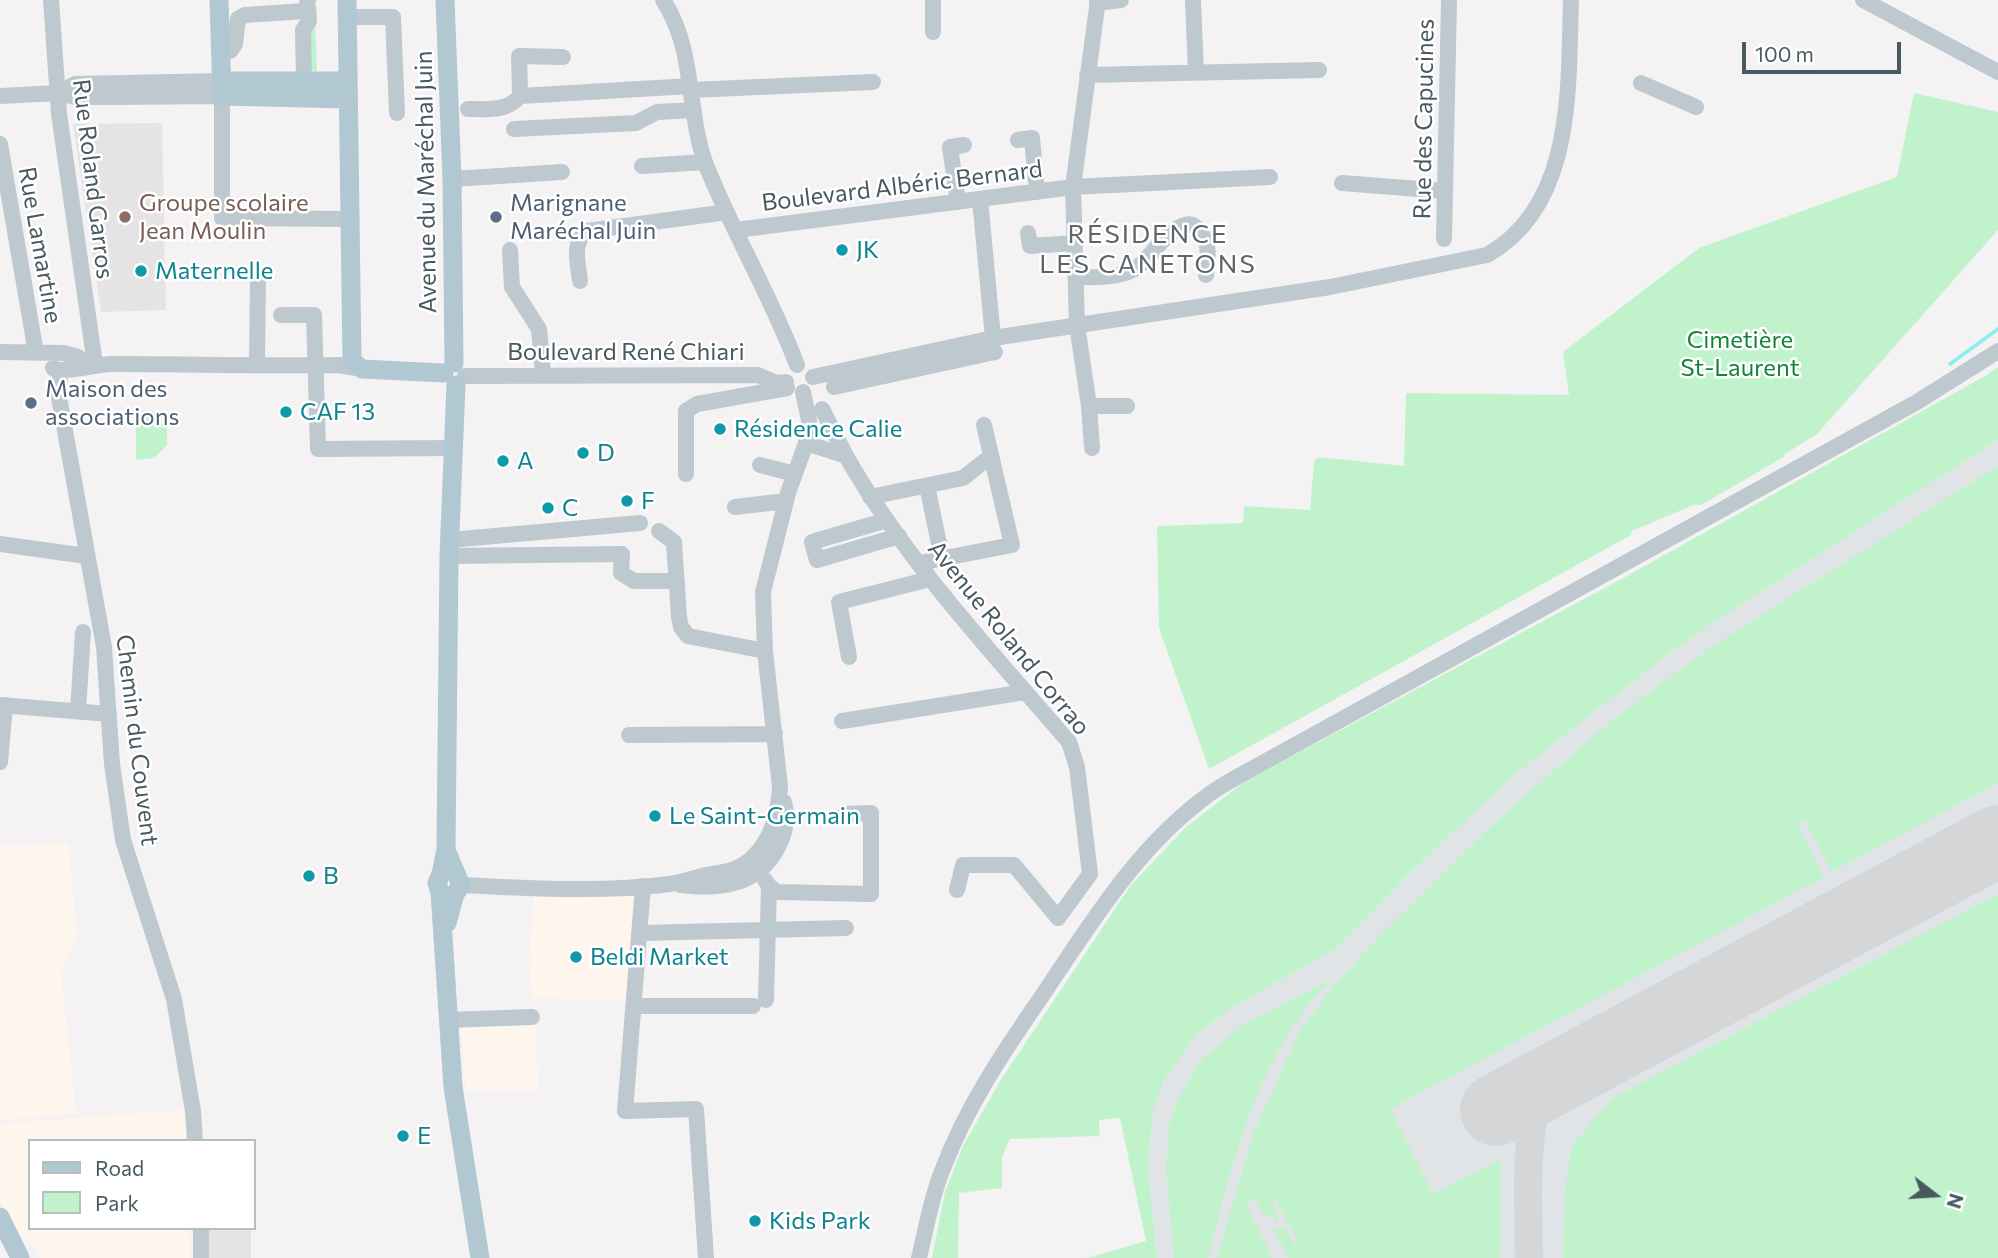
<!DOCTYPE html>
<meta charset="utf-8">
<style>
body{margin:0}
#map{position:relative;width:1998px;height:1258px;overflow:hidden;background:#f5f2f3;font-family:Commissioner,sans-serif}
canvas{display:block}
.legend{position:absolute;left:28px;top:1139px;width:228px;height:91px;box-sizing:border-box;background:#fff;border:2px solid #b6bdc0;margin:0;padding:9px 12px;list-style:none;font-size:21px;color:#485961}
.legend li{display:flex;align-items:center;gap:14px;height:35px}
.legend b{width:35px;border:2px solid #b6bdc0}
.north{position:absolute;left:1900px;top:1160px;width:70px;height:70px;-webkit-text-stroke:5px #fff;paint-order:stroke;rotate:107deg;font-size:19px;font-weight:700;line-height:28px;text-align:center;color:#485961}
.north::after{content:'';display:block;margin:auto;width:24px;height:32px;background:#485961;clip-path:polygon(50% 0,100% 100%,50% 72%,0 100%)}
.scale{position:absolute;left:1742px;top:42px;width:159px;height:32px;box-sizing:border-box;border:4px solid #485961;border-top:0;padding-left:9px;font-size:21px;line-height:24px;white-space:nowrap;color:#485961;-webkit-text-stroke:5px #fff;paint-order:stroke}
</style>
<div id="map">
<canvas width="1998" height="1258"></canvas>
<ul class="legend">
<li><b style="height:9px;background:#b1c7d2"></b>Road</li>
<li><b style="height:19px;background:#c0f3cc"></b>Park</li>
</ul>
<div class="north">N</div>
<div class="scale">100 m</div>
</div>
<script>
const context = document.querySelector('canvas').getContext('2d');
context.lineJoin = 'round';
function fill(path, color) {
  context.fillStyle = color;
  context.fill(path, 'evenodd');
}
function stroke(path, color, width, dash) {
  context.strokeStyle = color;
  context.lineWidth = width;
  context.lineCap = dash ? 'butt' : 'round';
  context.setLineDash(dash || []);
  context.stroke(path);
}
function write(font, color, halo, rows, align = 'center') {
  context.font = font + ' Commissioner,sans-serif';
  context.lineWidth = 5;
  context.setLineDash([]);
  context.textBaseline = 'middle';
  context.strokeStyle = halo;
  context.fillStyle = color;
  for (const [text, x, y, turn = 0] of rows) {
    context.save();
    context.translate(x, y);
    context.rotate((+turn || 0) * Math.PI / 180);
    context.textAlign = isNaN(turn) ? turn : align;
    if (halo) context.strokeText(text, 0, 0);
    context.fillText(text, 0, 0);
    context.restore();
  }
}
fill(new Path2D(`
 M 68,844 L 77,934 L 61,974 L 76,1114 L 0,1120 L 0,846 Z
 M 534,895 L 639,896 L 631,1000 L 532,998 L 529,960 Z
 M 536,1025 L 538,1091 L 466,1090 L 461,1028 Z
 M 184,1110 L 186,1141 L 30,1141 L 30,1228 L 189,1228 L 190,1258 L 41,1258 L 36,1253 L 38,1250 L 11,1225 L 0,1201 L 0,1124 Z`), '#fef6ed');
fill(new Path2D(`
 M 162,123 L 166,310 L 101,312 L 73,124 Z
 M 206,1228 L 251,1228 L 251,1258 L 207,1258 Z`), '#e6e3e5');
fill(new Path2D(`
 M 1998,440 L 1998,1258 L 1157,1258 L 1148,1167 L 1153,1109 L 1163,1082 L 1197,1034 L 1233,1007 L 1336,949 L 1412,871 L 1513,776 L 1667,655 L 1714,622 Z`), '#e1e4e7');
fill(new Path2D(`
 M 315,20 L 317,71 L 306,71 L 308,28 Z
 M 1914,93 L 1998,112 L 1998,230 L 1817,434 L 1785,454 L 1784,457 L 1701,505 L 1696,504 L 1632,531 L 1631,535 L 1209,769 L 1159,628 L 1157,526 L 1243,523 L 1244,506 L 1310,510 L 1314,461 L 1319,457 L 1404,466 L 1406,393 L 1569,395 L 1563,352 L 1699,248 L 1897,177 Z
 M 1998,367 L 1998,440 L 1714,622 L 1667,655 L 1513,776 L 1412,871 L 1336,949 L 1233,1007 L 1197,1034 L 1163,1082 L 1153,1110 L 1148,1167 L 1157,1258 L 1087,1258 L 1146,1241 L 1120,1118 L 1099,1120 L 1100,1136 L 1010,1139 L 1002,1157 L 1002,1188 L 959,1193 L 958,1258 L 932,1258 L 945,1192 L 963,1146 L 1002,1078 L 1131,885 L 1186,827 L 1244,782 L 1625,577 L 1985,376 Z
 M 136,410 L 154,411 L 167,422 L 167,445 L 154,458 L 136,460 Z
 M 1998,466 L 1998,783 L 1832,872 L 1804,819 L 1797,823 L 1824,877 L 1390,1109 L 1433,1194 L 1501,1159 L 1500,1258 L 1289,1258 L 1274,1231 L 1284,1226 L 1295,1245 L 1299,1242 L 1276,1201 L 1272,1203 L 1279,1219 L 1276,1221 L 1273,1215 L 1266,1218 L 1255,1199 L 1246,1204 L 1272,1258 L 1217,1258 L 1253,1135 L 1299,1032 L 1334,986 L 1379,936 L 1505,813 L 1615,718 L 1714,645 Z
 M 1998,894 L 1998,1258 L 1563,1258 L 1565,1191 L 1572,1145 L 1613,1098 Z
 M 1333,978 C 1258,1051 1234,1159 1208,1258 L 1174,1258 L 1166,1170 L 1169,1124 L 1178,1099 L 1201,1060 L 1243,1025 Z`), '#c0f3cc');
stroke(new Path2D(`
 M 1950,364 L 1998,329`), '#8aedf2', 3.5);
stroke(new Path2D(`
 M 1529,1258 C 1529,1221 1523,1133 1540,1103 C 1550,1085 1566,1074 1583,1063`), '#d4d6d8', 28);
stroke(new Path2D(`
 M 1496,1110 L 1998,841`), '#d4d6d8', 72);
stroke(new Path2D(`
 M 51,0 L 59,114 L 95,364
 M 663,0 C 696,50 686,111 706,165 C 733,233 771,296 797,365
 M 933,0 L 933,32
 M 1193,0 L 1196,73
 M 1863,0 L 1998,72
 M 1097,3 L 1121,0
 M 347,17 L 393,17 L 397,113
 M 221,53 L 230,51 L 235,44 L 238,19 L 245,15 L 305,11 L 308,0
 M 1087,75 L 1319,70
 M 304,81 L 303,30 L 309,21 L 308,7
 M 1641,83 L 1696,107
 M 691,90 L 873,82
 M 59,93 L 75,84 L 221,81
 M 0,96 L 59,93 L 75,97 L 111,97 L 222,96 L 222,218 L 349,219
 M 520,96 L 691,86
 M 468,109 C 487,109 507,112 520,96 L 519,56 L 563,57
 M 514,129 L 636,123 L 657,112 L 694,110
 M 1018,140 L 1032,138 L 1037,192
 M 0,144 L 36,353
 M 642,166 L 705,162
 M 452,179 L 562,172
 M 1342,183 L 1445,191
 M 980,199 L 993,338
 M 958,202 L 950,147 L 964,145
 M 736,230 L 1073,187 L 1270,177
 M 1028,233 L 1030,246 L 1075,243
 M 1444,239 L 1449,0
 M 510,250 L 512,287 L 539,329 L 543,374
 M 1076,276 C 1094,278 1118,278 1135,269 C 1149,261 1180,209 1198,229 C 1211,243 1208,258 1206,275
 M 580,281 C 578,263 571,241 588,231 L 727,212
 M 281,315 L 314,315 L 318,449 L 453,448
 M 0,352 L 64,353 L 78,357
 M 257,364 L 258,277
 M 53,368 C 62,374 96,364 111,364 C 187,364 263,366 339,365 L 362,369
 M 61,370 L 58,392 L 104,647 L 112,764 L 123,840 L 174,999 L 193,1111 L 195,1141
 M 465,376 L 758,375 L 776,383 L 786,382
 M 813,377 L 993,338 L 1330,287 L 1487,255 C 1575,206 1568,87 1571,0
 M 834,387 L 995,352
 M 1089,406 L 1127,406
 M 822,409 L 846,456
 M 806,443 L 846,456 C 907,562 990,650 1069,742 L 1077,767 L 1090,874 L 1058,918 L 1014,865 L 963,865 L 957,890
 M 1092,448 L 1089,406 L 1077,325 L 1073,187 L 1098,0
 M 760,465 L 795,474
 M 686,474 L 686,411 L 697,404 L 787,388
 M 927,486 L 942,558
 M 870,497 L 963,478 L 991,456
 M 735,507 L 786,501
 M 887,520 L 812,542 L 817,560 L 899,536
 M 659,531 L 674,542 L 679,617 L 681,627 L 688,636 L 765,651
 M 450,540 L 640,523
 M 0,544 L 86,556
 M 449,556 L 622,554 L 621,573 L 634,581 L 677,581
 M 919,563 L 1012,545 L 984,425
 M 849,657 L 839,602 L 930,579
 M 0,705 L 109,714
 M 78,711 L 83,632
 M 842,721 L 1025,692
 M 629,735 L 775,734
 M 0,762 L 5,705
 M 765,880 L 769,886 L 766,1000
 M 461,885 C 530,888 601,893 670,884 C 682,882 694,878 706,875 C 723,872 738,871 751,859 C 772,840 778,814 780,787 L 765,651 L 763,592 L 788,493 L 806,443 L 809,420 L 803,392
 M 681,885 C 721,890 760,885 779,845 C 786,831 788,817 784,802
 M 643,886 L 625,1111 L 696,1109 L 706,1258
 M 769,886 L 777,892 L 871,894 L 871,813 L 845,814
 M 641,933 L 846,928
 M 634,1006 L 753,1006
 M 448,1020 L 532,1017
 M 201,1228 L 201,1258
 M 919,1258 C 926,1229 931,1198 942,1171 C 966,1107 1004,1051 1042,996 C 1091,923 1138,845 1211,793 C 1222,785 1235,778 1248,771 L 1917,402 L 1998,351`), '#bdc9cf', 16);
stroke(new Path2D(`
 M 219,0 L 222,96 L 348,99
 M 347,0 L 352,361
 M 445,0 L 452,179 L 454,363
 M 221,81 L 347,81
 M 352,361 L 362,369 L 444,373
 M 456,385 L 449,556 L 446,849 L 441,874 L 437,883 L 440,892 L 453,1087 L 480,1258
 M 446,850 L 461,885 L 455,894 L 447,923
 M 0,1217 L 20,1258`), '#b1c7d2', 19);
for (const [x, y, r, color] of [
 [125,217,7,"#8d6e63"],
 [496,217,7,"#5c6f8a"],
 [842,250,7,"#0f9aa8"],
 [141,271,7,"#0f9aa8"],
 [31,403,7,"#5c6f8a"],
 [286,412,7,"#0f9aa8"],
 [720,429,7,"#0f9aa8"],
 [583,453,7,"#0f9aa8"],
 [503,461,7,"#0f9aa8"],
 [627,501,7,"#0f9aa8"],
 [548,508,7,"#0f9aa8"],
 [655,816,7,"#0f9aa8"],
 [309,876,7,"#0f9aa8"],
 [576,957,7,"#0f9aa8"],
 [403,1136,7,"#0f9aa8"],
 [755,1221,7,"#0f9aa8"]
]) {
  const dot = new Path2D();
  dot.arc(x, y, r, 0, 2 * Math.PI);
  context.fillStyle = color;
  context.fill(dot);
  stroke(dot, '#fff', 2.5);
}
write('24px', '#485961', '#fff', [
 ["Rue des Capucines",1424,119,-89],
 ["Rue Roland Garros",93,179,83],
 ["Avenue du Maréchal Juin",426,182,-91],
 ["Boulevard Albéric Bernard",902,186,-7],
 ["Rue Lamartine",40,245,80],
 ["Boulevard René Chiari",626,352],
 ["Avenue Roland Corrao",1009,638,51],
 ["Chemin du Couvent",137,740,83]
]);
write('24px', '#785e54', '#fff', [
 ["Groupe scolaire",139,203],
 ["Jean Moulin",139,231]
], 'left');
write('24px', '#4e5e75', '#fff', [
 ["Marignane",510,203],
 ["Maréchal Juin",510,231],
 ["Maison des",45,389],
 ["associations",45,417]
], 'left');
write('24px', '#0d838f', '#fff', [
 ["JK",856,250],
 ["Maternelle",155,271],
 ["CAF 13",300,412],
 ["Résidence Calie",734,429],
 ["D",597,453],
 ["A",517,461],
 ["F",641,501],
 ["C",562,508],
 ["Le Saint-Germain",669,816],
 ["B",323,876],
 ["Beldi Market",590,957],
 ["E",417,1136],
 ["Kids Park",769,1221]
], 'left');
write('24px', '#128439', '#fff', [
 ["Cimetière",1740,340],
 ["St-Laurent",1740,368]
]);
context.letterSpacing = '2px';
write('26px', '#5e6468', '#fff', [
 ["RÉSIDENCE",1148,234],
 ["LES CANETONS",1148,264]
]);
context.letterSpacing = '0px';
</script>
